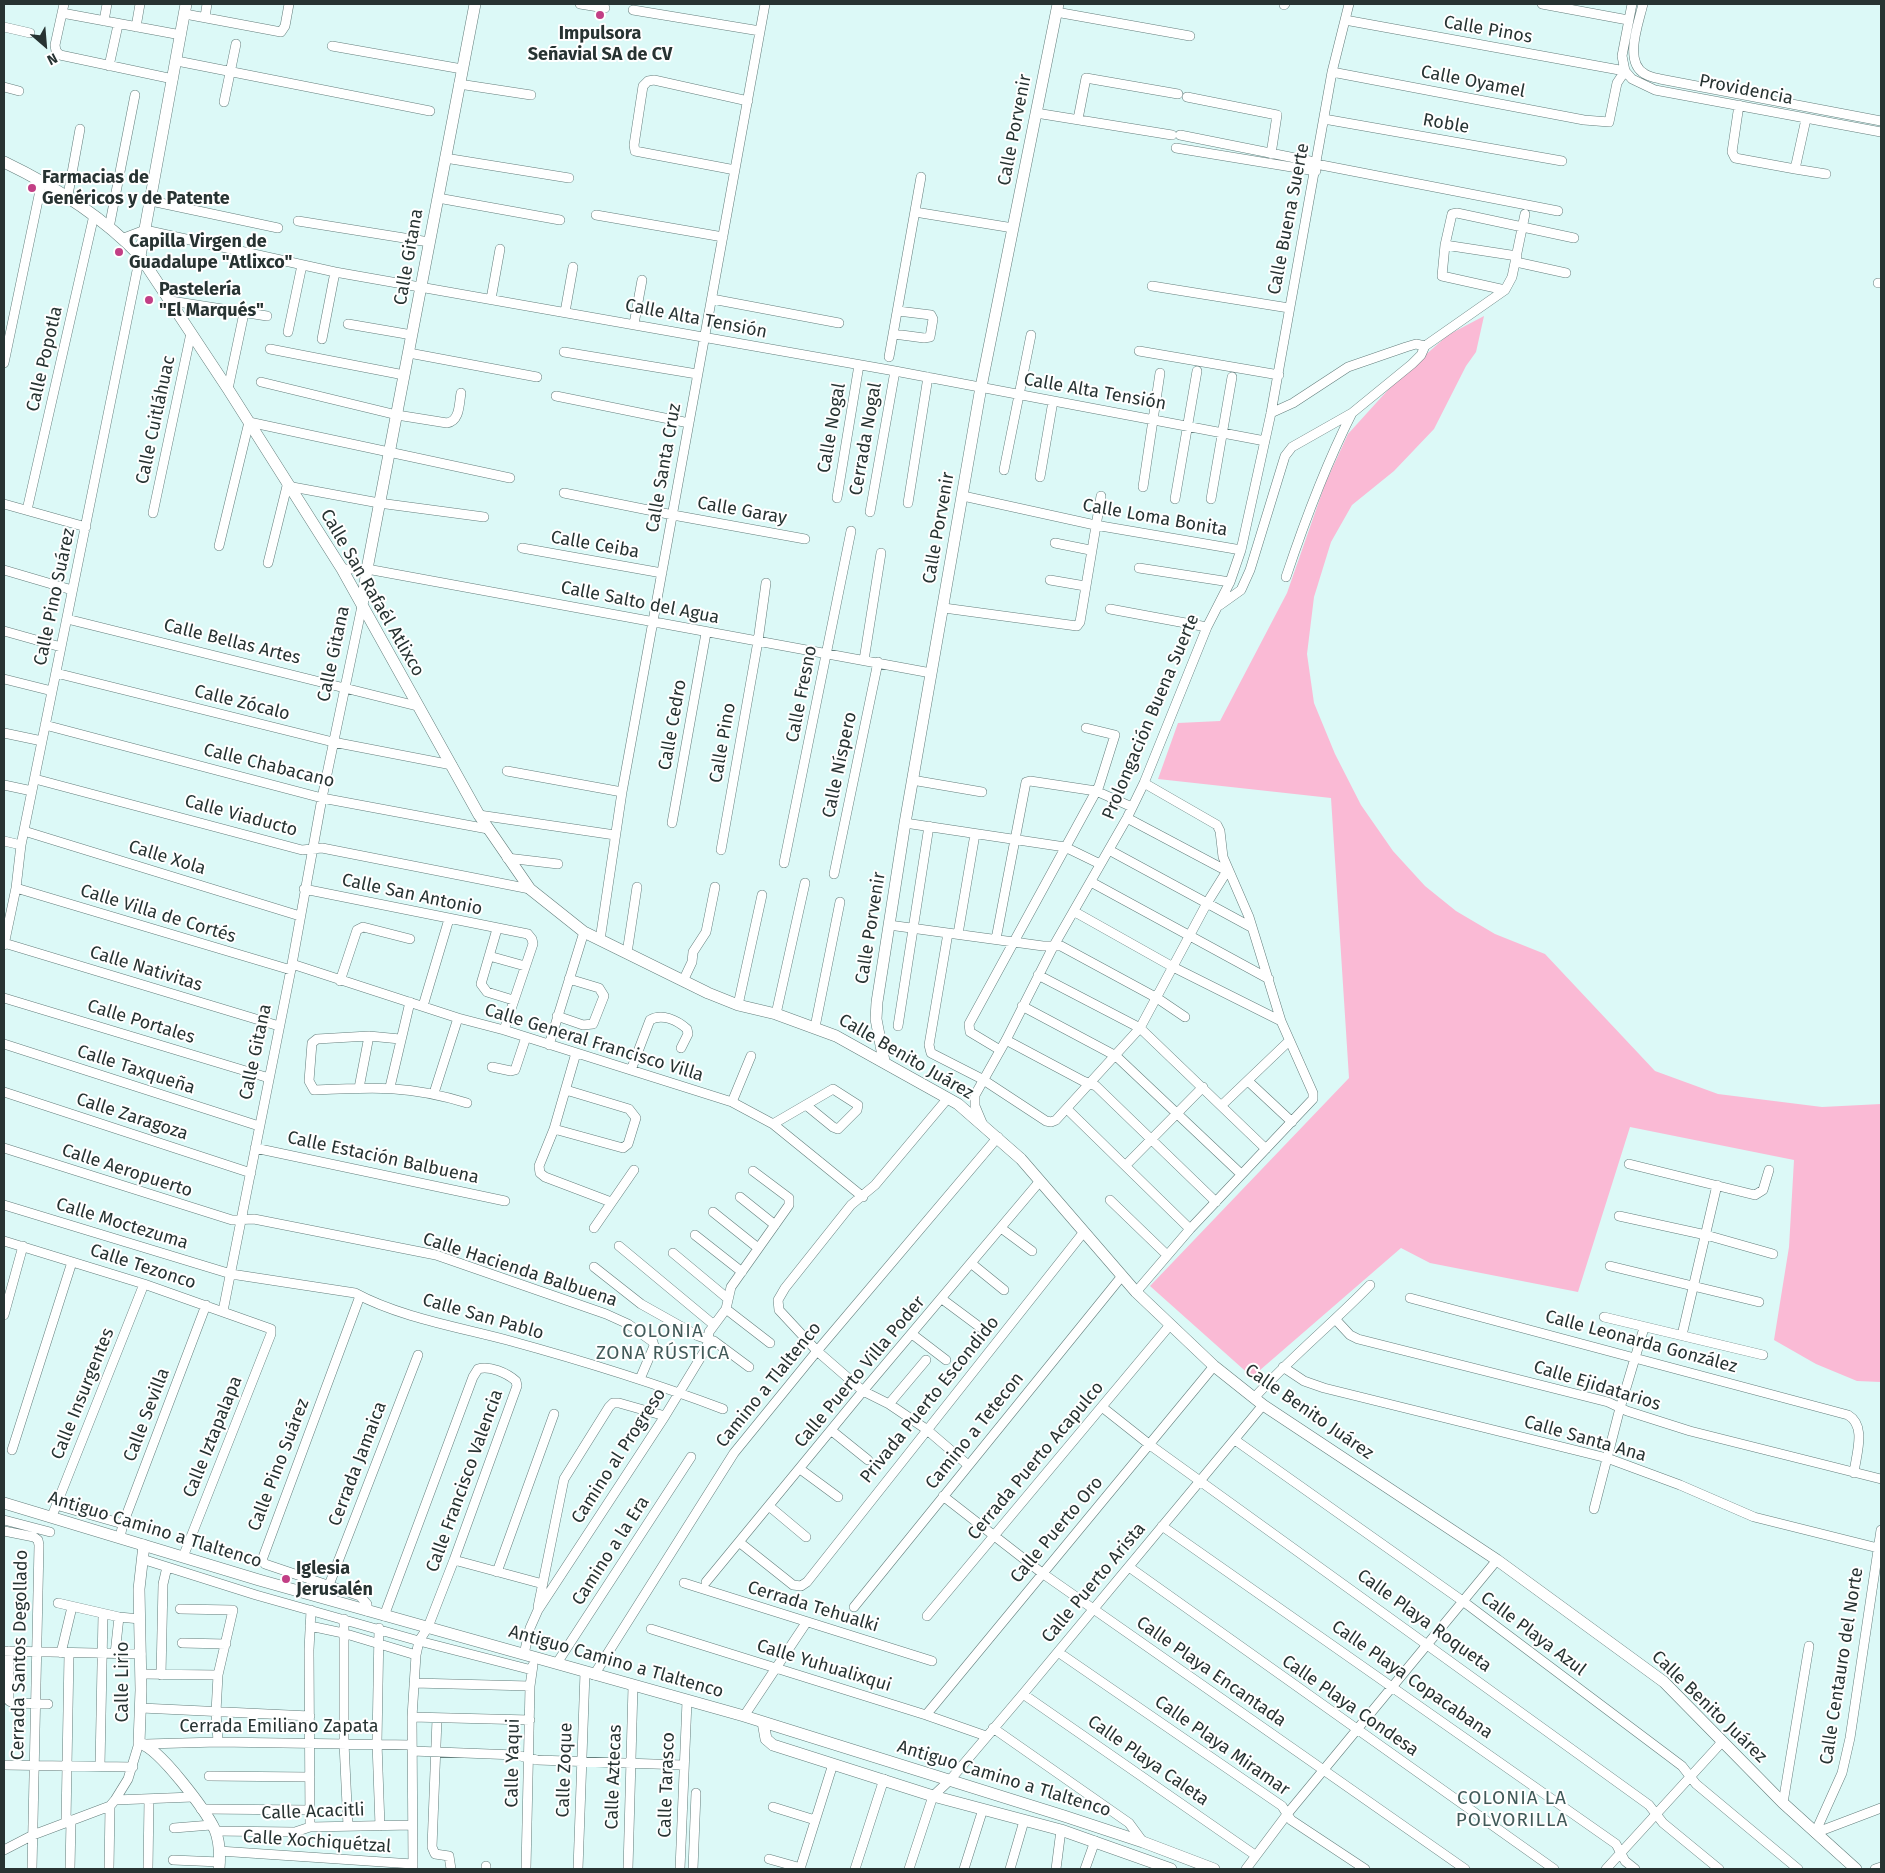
<!DOCTYPE html>
<meta charset="utf-8">
<style>
body{margin:0}
#map{position:relative;width:1885px;height:1873px;overflow:hidden;background:#dcf9f7;font-family:"Fira Sans",sans-serif}
canvas{display:block}
.frame{position:absolute;inset:0;border:5px solid #273332;pointer-events:none}
.north{position:absolute;left:20px;top:20px;width:50px;height:50px;-webkit-text-stroke:4px #fff;paint-order:stroke;rotate:153deg;font-size:14px;font-weight:700;line-height:20px;text-align:center;color:#273332}
.north::after{content:'';display:block;margin:auto;width:18px;height:22px;background:#273332;clip-path:polygon(50% 0,100% 100%,50% 72%,0 100%)}
</style>
<div id="map">
<canvas width="1885" height="1873"></canvas>
<div class="frame"></div>
<div class="north">N</div>
</div>
<script>
const context = document.querySelector('canvas').getContext('2d');
context.lineJoin = 'round';
function fill(path, color) {
  context.fillStyle = color;
  context.fill(path, 'evenodd');
}
function stroke(path, color, width, dash) {
  context.strokeStyle = color;
  context.lineWidth = width;
  context.lineCap = dash ? 'butt' : 'round';
  context.setLineDash(dash || []);
  context.stroke(path);
}
function write(font, color, halo, rows, align = 'center') {
  context.font = font + ' "Fira Sans",sans-serif';
  context.lineWidth = 4;
  context.setLineDash([]);
  context.textBaseline = 'middle';
  context.strokeStyle = halo;
  context.fillStyle = color;
  for (const [text, x, y, turn = 0] of rows) {
    context.save();
    context.translate(x, y);
    context.rotate((+turn || 0) * Math.PI / 180);
    context.textAlign = isNaN(turn) ? turn : align;
    if (halo) context.strokeText(text, 0, 0);
    context.fillText(text, 0, 0);
    context.restore();
  }
}
fill(new Path2D(`
 M 1484,316 L 1476,352 L 1466,366 L 1434,429 L 1394,471 L 1352,505 L 1331,542 L 1314,597 L 1307,654 L 1314,703 L 1335,754 L 1361,805 L 1393,851 L 1425,886 L 1456,911 L 1495,934 L 1545,954 L 1655,1071 L 1718,1094 L 1822,1107 L 1881,1104 L 1881,1382 L 1857,1381 L 1816,1364 L 1774,1340 L 1789,1247 L 1794,1160 L 1630,1127 L 1578,1292 L 1430,1263 L 1401,1248 L 1252,1377 L 1150,1286 L 1349,1078 L 1331,798 L 1158,779 L 1178,723 L 1220,721 L 1287,593 L 1325,484 L 1348,434 L 1396,381 L 1448,335 Z`), '#fabad5');
const street = new Path2D(`
 M 64,4 L 55,45 L 56,51 L 60,55 L 173,79
 M 580,4 L 605,8
 M 1542,4 L 1628,20
 M 1632,4 L 1622,56 L 1625,71 L 1632,79 L 1655,90 L 1881,132
 M 1643,4 C 1639,22 1623,62 1645,74 C 1650,77 1656,78 1660,79 L 1881,121
 M 1284,5 L 1285,4
 M 633,10 L 760,31
 M 1056,12 L 1190,36
 M 62,13 L 181,35
 M 185,14 L 281,32 L 285,26 L 289,4
 M 205,17 L 207,4
 M 1345,20 L 1625,71
 M 104,21 L 107,4
 M 4,27 L 30,33
 M 136,27 L 140,4
 M 332,46 L 462,69
 M 177,61 L 430,111
 M 109,66 L 118,25
 M 1332,72 L 1584,120 L 1609,122 L 1617,83 L 1625,71
 M 459,84 L 531,95
 M 4,87 L 19,91
 M 1187,97 L 1277,115 L 1271,154
 M 224,102 L 236,44
 M 1739,105 L 1732,152 L 1735,158 L 1795,169 L 1806,119
 M 1036,113 L 1172,135
 M 1078,119 L 1086,78 L 1178,94
 M 1324,119 L 1562,161
 M 1180,135 L 1310,161 L 1316,164 L 1558,211
 M 1176,148 L 1316,171
 M 445,158 L 569,178
 M 1795,169 L 1826,174
 M 735,170 L 635,151 L 634,145 L 643,86 L 648,81 L 654,80 L 748,101
 M 68,195 L 80,129
 M 438,198 L 560,220
 M 151,201 L 278,228
 M 915,212 L 1013,228
 M 596,215 L 723,237
 M 298,221 L 429,242
 M 109,228 L 135,95
 M 124,238 L 145,230 L 335,272 L 895,371 L 1265,441
 M 1445,245 L 1517,256
 M 1516,262 L 1566,273
 M 1878,283 L 1881,283
 M 1152,286 L 1289,308
 M 1505,290 L 1442,276 L 1445,245 L 1452,214 L 1457,213 L 1574,238
 M 491,299 L 500,249
 M 712,299 L 839,323
 M 171,301 L 267,316
 M 565,312 L 573,267
 M 348,324 L 412,335
 M 634,324 L 642,280
 M 288,332 L 302,265
 M 894,334 L 924,338 L 930,337 L 933,319 L 931,315 L 898,311
 M 322,339 L 335,272
 M 270,349 L 404,375
 M 1139,351 L 1279,375
 M 564,352 L 697,374
 M 409,353 L 537,377
 M 889,357 L 921,177
 M 4,363 L 42,181
 M 261,382 L 397,415 L 447,423 C 460,421 459,404 461,393
 M 228,389 L 244,313
 M 556,396 L 689,423
 M 1271,413 L 1293,403 L 1348,367 L 1406,347 L 1416,344 L 1425,346
 M 1004,470 L 1031,335
 M 1040,477 L 1053,401
 M 1143,487 L 1160,373
 M 564,493 L 673,515 L 805,539
 M 963,496 L 1095,525 L 1241,550
 M 837,498 L 859,365
 M 1175,499 L 1197,371
 M 1211,499 L 1232,377
 M 908,503 L 928,377
 M 4,504 L 86,527
 M 27,510 L 94,215
 M 870,512 L 895,371
 M 153,513 L 191,333
 M 1055,543 L 1090,550
 M 219,546 L 249,422 L 510,478
 M 522,548 L 662,573
 M 268,563 L 287,486 L 379,503 L 484,517
 M 1139,568 L 1230,582
 M 342,569 L 367,569 L 931,673
 M 4,570 L 72,590
 M 1286,577 C 1305,520 1325,466 1352,413
 M 1050,580 L 1085,586
 M 1220,605 L 1241,590 L 1250,570 L 1285,456 L 1292,447 L 1352,413 L 1412,364 L 1421,355 L 1425,346 L 1505,290 L 1512,277 L 1525,214
 M 944,608 L 1077,626 L 1080,622 L 1101,496
 M 1110,609 L 1207,627
 M 67,619 L 417,706
 M 4,631 L 61,647
 M 864,660 L 881,553
 M 56,673 L 333,742 L 452,765
 M 4,679 L 52,691
 M 45,725 L 322,798 L 488,829
 M 4,733 L 42,741
 M 507,771 L 622,792
 M 35,779 L 302,850 L 322,848 L 530,889
 M 912,780 L 982,792
 M 4,785 L 32,791
 M 479,815 L 615,835
 M 672,823 L 706,633
 M 905,823 L 1065,847 L 1100,864
 M 24,831 L 300,916
 M 4,841 L 21,845
 M 721,850 L 758,641 L 766,583
 M 1109,850 L 1251,927
 M 507,858 L 558,864
 M 784,863 L 851,531
 M 834,874 L 878,662
 M 1091,882 L 1269,979
 M 16,888 L 291,970
 M 304,889 L 528,934 L 532,939 L 533,944 L 504,1030
 M 1075,912 L 1173,967 L 1281,1021
 M 889,925 L 1043,946 L 1061,946 L 1157,998 L 1185,1017
 M 497,929 L 481,984 L 487,992 L 513,1000
 M 948,933 L 929,1045 L 931,1053 L 982,1079 L 1046,1121 L 1051,1122 L 1056,1120 L 1140,1028 L 1207,903 L 1227,871 L 1127,818
 M 958,934 L 975,834
 M 996,939 L 1026,782 L 1030,781 L 1096,791 L 1132,807
 M 600,940 L 622,792 L 765,4
 M 4,943 L 279,1026
 M 4,945 L 16,888 L 21,845 L 140,256
 M 627,953 L 637,887
 M 489,956 L 525,966
 M 292,964 L 458,1018 L 504,1030 L 732,1102 L 773,1124 L 863,1197
 M 1038,975 L 1140,1028 L 1266,1149
 M 340,981 L 357,930 L 363,927 L 410,939
 M 683,981 L 692,962 L 693,952 L 706,932 L 715,887
 M 4,998 L 269,1078
 M 738,1005 L 762,895
 M 423,1006 L 449,919
 M 1022,1006 L 1116,1056 L 1241,1174
 M 776,1014 L 805,883
 M 557,1016 L 583,1025 L 593,1024 L 604,996 L 599,988 L 569,979
 M 898,1026 L 929,826
 M 815,1027 L 840,902
 M 400,1039 L 369,1036 L 317,1039 L 312,1043 L 309,1081 L 314,1090 C 373,1087 410,1085 467,1103
 M 1006,1040 L 1083,1081 L 1096,1086 L 1216,1202
 M 4,1044 L 259,1126
 M 549,1045 L 584,932
 M 1000,1050 L 970,1032 L 969,1024 L 1099,786 L 1115,735 L 1086,728
 M 576,1053 L 554,1129 L 539,1166 L 540,1173 L 545,1177 L 611,1202
 M 492,1067 L 511,1071 L 515,1070 L 526,1037
 M 631,1070 L 650,1020 C 662,1013 677,1020 687,1029 L 688,1034 L 681,1048
 M 1248,1081 L 1292,1122
 M 390,1087 L 410,1002
 M 359,1088 L 369,1036
 M 4,1092 L 251,1173
 M 434,1093 L 458,1018
 M 948,1098 L 875,1185 L 851,1205 L 785,1288 L 778,1300 L 779,1310 L 817,1351 L 863,1391 L 889,1404 L 926,1429 L 968,1465
 M 732,1102 L 751,1056
 M 1222,1105 L 1289,1041
 M 1067,1109 L 1190,1229
 M 773,1124 L 833,1089 L 858,1105 L 857,1110 L 838,1129 L 833,1127 L 806,1105
 M 983,1125 L 975,1106 L 975,1095 L 1006,1040 L 1053,947 L 1127,818 L 1144,783 L 1207,627 L 1230,582 L 1241,550 L 1271,413 L 1332,72 L 1349,4
 M 554,1129 L 623,1148 L 628,1144 L 636,1118 L 629,1109 L 566,1090
 M 4,1148 L 232,1220 L 254,1219 L 436,1255 L 606,1314 L 628,1324 L 653,1342 L 654,1346 L 640,1379
 M 255,1148 L 505,1201
 M 1629,1164 L 1755,1195 L 1763,1190 L 1769,1170
 M 1126,1165 L 1203,1087
 M 740,1197 L 775,1225
 M 1110,1200 L 1167,1255
 M 4,1205 L 231,1274 L 355,1293 C 399,1317 458,1327 507,1340 C 580,1360 652,1382 723,1409
 M 713,1212 L 758,1248
 M 1619,1216 L 1706,1235 L 1773,1254
 M 594,1228 L 634,1170
 M 1001,1228 L 1032,1251
 M 695,1235 L 742,1272
 M 4,1241 L 144,1284 L 271,1329 L 271,1334 L 183,1557
 M 619,1246 L 714,1325
 M 673,1253 L 727,1298
 M 972,1264 L 1004,1290
 M 1610,1266 L 1759,1302
 M 594,1267 L 641,1304 L 698,1336 L 714,1341 L 749,1367
 M 1136,1292 L 1190,1229 L 1313,1099 L 1313,1093 L 1281,1021 L 1249,917 L 1223,857 L 1220,831 L 1217,825 L 1144,783
 M 360,1296 L 262,1560 L 265,1564 L 360,1596 L 367,1604 L 367,1611
 M 1410,1298 L 1848,1415 C 1867,1426 1856,1454 1854,1473
 M 942,1299 L 981,1328
 M 726,1309 L 770,1343
 M 223,1311 L 292,964 L 322,798 L 362,606
 M 4,1315 L 23,1246
 M 1604,1317 L 1763,1355
 M 1336,1320 L 1350,1335 L 1358,1339 L 1608,1402 L 1627,1411 L 1690,1431 L 1881,1479
 M 912,1334 L 946,1360
 M 1682,1335 L 1717,1185
 M 1283,1367 L 1304,1381 L 1324,1388 L 1607,1458 L 1680,1485 L 1754,1517 L 1878,1548
 M 1254,1398 C 1290,1358 1332,1324 1370,1285
 M 889,1404 L 926,1360
 M 1102,1407 L 1150,1445 L 1649,1805 L 1663,1823 L 1719,1869
 M 832,1431 L 868,1460
 M 1235,1440 L 1464,1602 L 1682,1766 L 1696,1784 L 1798,1869
 M 12,1450 L 72,1262
 M 800,1469 L 838,1497
 M 943,1496 L 1042,1573 L 1465,1869
 M 56,1505 L 123,1524
 M 769,1506 L 806,1537
 M 1594,1509 L 1620,1408 L 1644,1328
 M 52,1516 L 144,1284
 M 4,1520 L 50,1532
 M 1162,1526 L 1616,1844 L 1625,1861 L 1635,1869
 M 4,1531 L 34,1537 L 38,1540 L 39,1545 L 32,1869
 M 120,1537 L 123,1524 L 206,1305
 M 739,1542 L 793,1585 L 801,1586 L 807,1582 L 1083,1233
 M 142,1559 L 256,1595 L 419,1641 L 532,1670
 M 454,1560 L 543,1584
 M 1129,1567 L 1554,1869
 M 497,1572 L 554,1414
 M 706,1582 L 863,1391 L 1040,1181
 M 684,1583 L 932,1661
 M 329,1585 L 418,1355
 M 58,1603 L 119,1617 L 140,1619
 M 538,1607 L 564,1479 L 609,1407 L 613,1403 L 619,1403 L 665,1416
 M 854,1607 L 1122,1276
 M 180,1609 L 233,1610 L 218,1675 L 216,1712 L 218,1742
 M 384,1616 L 473,1377 L 478,1369 C 489,1365 507,1373 516,1381 L 517,1386 L 454,1560 L 428,1627 L 419,1641 L 416,1655 L 412,1717 L 413,1869
 M 927,1616 L 1170,1325
 M 344,1619 L 344,1743 L 348,1826
 M 310,1626 L 343,1633 L 416,1655
 M 379,1628 L 377,1743 L 380,1826
 M 651,1629 L 926,1715 L 986,1736
 M 182,1643 L 226,1644
 M 4,1651 L 141,1654
 M 9,1651 L 9,1701 L 13,1703 L 48,1704
 M 1058,1652 L 1282,1806 L 1291,1820 L 1365,1869
 M 61,1653 L 72,1607
 M 115,1654 L 119,1617
 M 524,1654 L 530,1628 L 538,1610 L 665,1416 L 707,1347 L 709,1332 L 726,1309 L 731,1287 L 789,1205 L 789,1198 L 753,1171
 M 557,1663 L 691,1457
 M 141,1674 L 218,1675
 M 161,1675 L 163,1584 L 167,1567
 M 594,1675 L 734,1453 L 817,1351 L 998,1137
 M 414,1683 L 530,1686
 M 1023,1694 L 1255,1855
 M 141,1708 L 310,1716
 M 926,1715 L 1214,1366
 M 744,1716 L 806,1623
 M 412,1717 L 530,1720
 M 437,1719 L 432,1847 L 435,1854 L 449,1856 L 451,1869
 M 993,1728 L 1129,1823 L 1143,1842
 M 146,1744 L 218,1742 L 412,1745
 M 412,1751 L 516,1755 L 537,1760 L 683,1765
 M 4,1765 L 133,1767
 M 100,1766 L 103,1614
 M 209,1776 L 310,1777
 M 115,1800 L 128,1779 L 139,1743
 M 1783,1803 L 1809,1646
 M 773,1807 L 815,1820
 M 201,1809 L 310,1810
 M 66,1822 L 69,1654
 M 310,1827 L 309,1650 L 311,1610
 M 174,1828 L 211,1825
 M 215,1831 L 295,1832 L 310,1827 L 412,1825
 M 1815,1833 L 1842,1773 L 1850,1738 L 1881,1530
 M 1815,1833 L 1881,1808
 M 4,1850 L 33,1835 L 110,1806 L 115,1800 L 193,1797
 M 219,1851 L 413,1864
 M 769,1859 L 801,1868
 M 173,1860 L 220,1862
 M 70,1869 L 71,1820
 M 109,1869 L 110,1806
 M 148,1869 L 149,1799
 M 486,1869 L 486,1866
 M 526,1869 L 530,1686 L 533,1665
 M 578,1869 L 585,1672
 M 628,1869 L 633,1686
 M 680,1869 L 687,1701
 M 693,1869 L 696,1793
 M 800,1869 L 833,1764
 M 855,1869 L 884,1779
 M 909,1869 L 933,1796 L 950,1780 L 1023,1694 L 1263,1405
 M 964,1869 L 983,1809
 M 1010,1869 L 1024,1821
 M 1056,1869 L 1061,1830
 M 1085,1869 L 1095,1841
 M 1246,1869 L 1288,1813 L 1497,1560
 M 1606,1869 L 1722,1742
 M 1875,1869 L 1881,1867`);
const secondary = new Path2D(`
 M 4,162 C 54,186 101,215 140,256 L 228,389 L 342,569 L 479,815 L 530,889 L 584,932 L 708,993 L 738,1005 L 776,1014 L 836,1036 L 958,1104 L 1021,1159 L 1136,1292 L 1214,1366 L 1263,1405 L 1497,1560 L 1664,1682 L 1783,1803 L 1856,1869
 M 140,256 L 186,4
 M 362,606 L 367,569 L 475,4
 M 884,1061 L 876,1019 L 877,1002 L 905,823 L 981,387 L 1058,4
 M 4,1503 L 259,1580 L 744,1716 L 1064,1816 L 1143,1842 L 1214,1869
 M 144,1545 L 139,1589 L 141,1690 L 139,1743 C 159,1747 206,1811 215,1830 C 220,1842 220,1857 219,1869
 M 763,1722 L 766,1739 L 773,1745 L 933,1796 L 1061,1830 L 1171,1869`);
stroke(street, '#647e7c', 10);
stroke(secondary, '#647e7c', 12);
stroke(street, '#fff', 9);
stroke(secondary, '#fff', 11);
for (const [x, y, r, color] of [
 [600,15,5,"#c23f85"],
 [32,188,5,"#c23f85"],
 [119,252,5,"#c23f85"],
 [149,300,5,"#c23f85"],
 [286,1579,5,"#c23f85"]
]) {
  const dot = new Path2D();
  dot.arc(x, y, r, 0, 2 * Math.PI);
  context.fillStyle = color;
  context.fill(dot);
  stroke(dot, '#fff', 2);
}
write('18px', '#273332', '#fff', [
 ["Calle Pinos",1488,30,10],
 ["Calle Oyamel",1473,82,11],
 ["Providencia",1746,90,11],
 ["Roble",1446,124,10],
 ["Calle Porvenir",1015,130,-79],
 ["Calle Buena Suerte",1289,219,-79],
 ["Calle Gitana",409,257,-80],
 ["Calle Alta Tensión",696,319,11],
 ["Calle Popotla",45,359,-77],
 ["Calle Alta Tensión",1095,392,10],
 ["Calle Cuitláhuac",156,420,-78],
 ["Calle Nogal",832,428,-80],
 ["Cerrada Nogal",866,439,-80],
 ["Calle Santa Cruz",664,468,-80],
 ["Calle Garay",742,511,10],
 ["Calle Loma Bonita",1155,518,10],
 ["Calle Porvenir",939,528,-80],
 ["Calle Ceiba",595,545,10],
 ["Calle San Rafaél Atlixco",372,593,60],
 ["Calle Pino Suárez",55,597,-78],
 ["Calle Salto del Agua",640,603,11],
 ["Calle Bellas Artes",232,642,14],
 ["Calle Gitana",334,654,-78],
 ["Calle Fresno",802,694,-79],
 ["Calle Zócalo",242,703,14],
 ["Prolongación Buena Suerte",1151,717,-67],
 ["Calle Cedro",673,725,-80],
 ["Calle Pino",723,743,-80],
 ["Calle Níspero",840,765,-78],
 ["Calle Chabacano",269,766,14],
 ["Calle Viaducto",241,816,15],
 ["Calle Xola",167,858,17],
 ["Calle San Antonio",412,895,12],
 ["Calle Villa de Cortés",158,914,17],
 ["Calle Porvenir",871,928,-81],
 ["Calle Nativitas",146,969,17],
 ["Calle Portales",141,1022,17],
 ["Calle General Francisco Villa",594,1043,17],
 ["Calle Gitana",256,1052,-78],
 ["Calle Benito Juárez",906,1057,30],
 ["Calle Taxqueña",136,1070,18],
 ["Calle Zaragoza",132,1117,18],
 ["Calle Estación Balbuena",383,1158,12],
 ["Calle Aeropuerto",127,1171,18],
 ["Calle Moctezuma",122,1224,17],
 ["Calle Tezonco",143,1267,18],
 ["Calle Hacienda Balbuena",520,1270,18],
 ["Calle San Pablo",483,1317,16],
 ["Calle Leonarda González",1641,1342,15],
 ["Calle Puerto Villa Poder",860,1372,-50],
 ["Camino a Tlaltenco",769,1385,-51],
 ["Calle Ejidatarios",1597,1386,17],
 ["Calle Insurgentes",83,1394,-68],
 ["Privada Puerto Escondido",930,1400,-51],
 ["Calle Benito Juárez",1309,1412,35],
 ["Calle Sevilla",147,1415,-69],
 ["Camino a Tetecon",975,1431,-51],
 ["Calle Iztapalapa",213,1437,-68],
 ["Calle Santa Ana",1585,1439,16],
 ["Camino al Progreso",619,1456,-57],
 ["Cerrada Puerto Acapulco",1036,1461,-50],
 ["Cerrada Jamaica",358,1464,-69],
 ["Calle Pino Suárez",279,1465,-69],
 ["Calle Francisco Valencia",465,1481,-70],
 ["Antiguo Camino a Tlaltenco",155,1530,17],
 ["Calle Puerto Oro",1057,1530,-50],
 ["Camino a la Era",611,1551,-57],
 ["Calle Puerto Arista",1094,1583,-50],
 ["Cerrada Tehualki",813,1607,17],
 ["Calle Playa Roqueta",1424,1621,36],
 ["Calle Playa Azul",1533,1634,37],
 ["Cerrada Santos Degollado",20,1655,-89],
 ["Antiguo Camino a Tlaltenco",616,1662,16],
 ["Calle Yuhualixqui",824,1666,17],
 ["Calle Centauro del Norte",1842,1666,-81],
 ["Calle Playa Encantada",1211,1672,35],
 ["Calle Playa Copacabana",1412,1680,35],
 ["Calle Lirio",123,1682,-90],
 ["Calle Playa Condesa",1350,1706,35],
 ["Calle Benito Juárez",1709,1707,44],
 ["Cerrada Emiliano Zapata",279,1727],
 ["Calle Playa Miramar",1222,1746,35],
 ["Calle Playa Caleta",1148,1761,35],
 ["Calle Yaqui",513,1763,-89],
 ["Calle Zoque",565,1770,-88],
 ["Calle Aztecas",614,1777,-88],
 ["Antiguo Camino a Tlaltenco",1004,1779,17],
 ["Calle Tarasco",667,1785,-88],
 ["Calle Acacitli",313,1812,-2],
 ["Calle Xochiquétzal",317,1842,4]
]);
write('bold 18px', '#273332', '#fff', [
 ["Impulsora",600,34,"center"],
 ["Señavial SA de CV",600,55,"center"],
 ["Farmacias de",42,178],
 ["Genéricos y de Patente",42,199],
 ["Capilla Virgen de",129,242],
 ["Guadalupe \"Atlixco\"",129,263],
 ["Pastelería",159,290],
 ["\"El Marqués\"",159,311],
 ["Iglesia",296,1569],
 ["Jerusalén",296,1590]
], 'left');
context.letterSpacing = '1px';
write('19px', '#415a59', '#fff', [
 ["COLONIA",663,1332],
 ["ZONA RÚSTICA",663,1354],
 ["COLONIA LA",1512,1799],
 ["POLVORILLA",1512,1821]
]);
context.letterSpacing = '0px';
</script>
